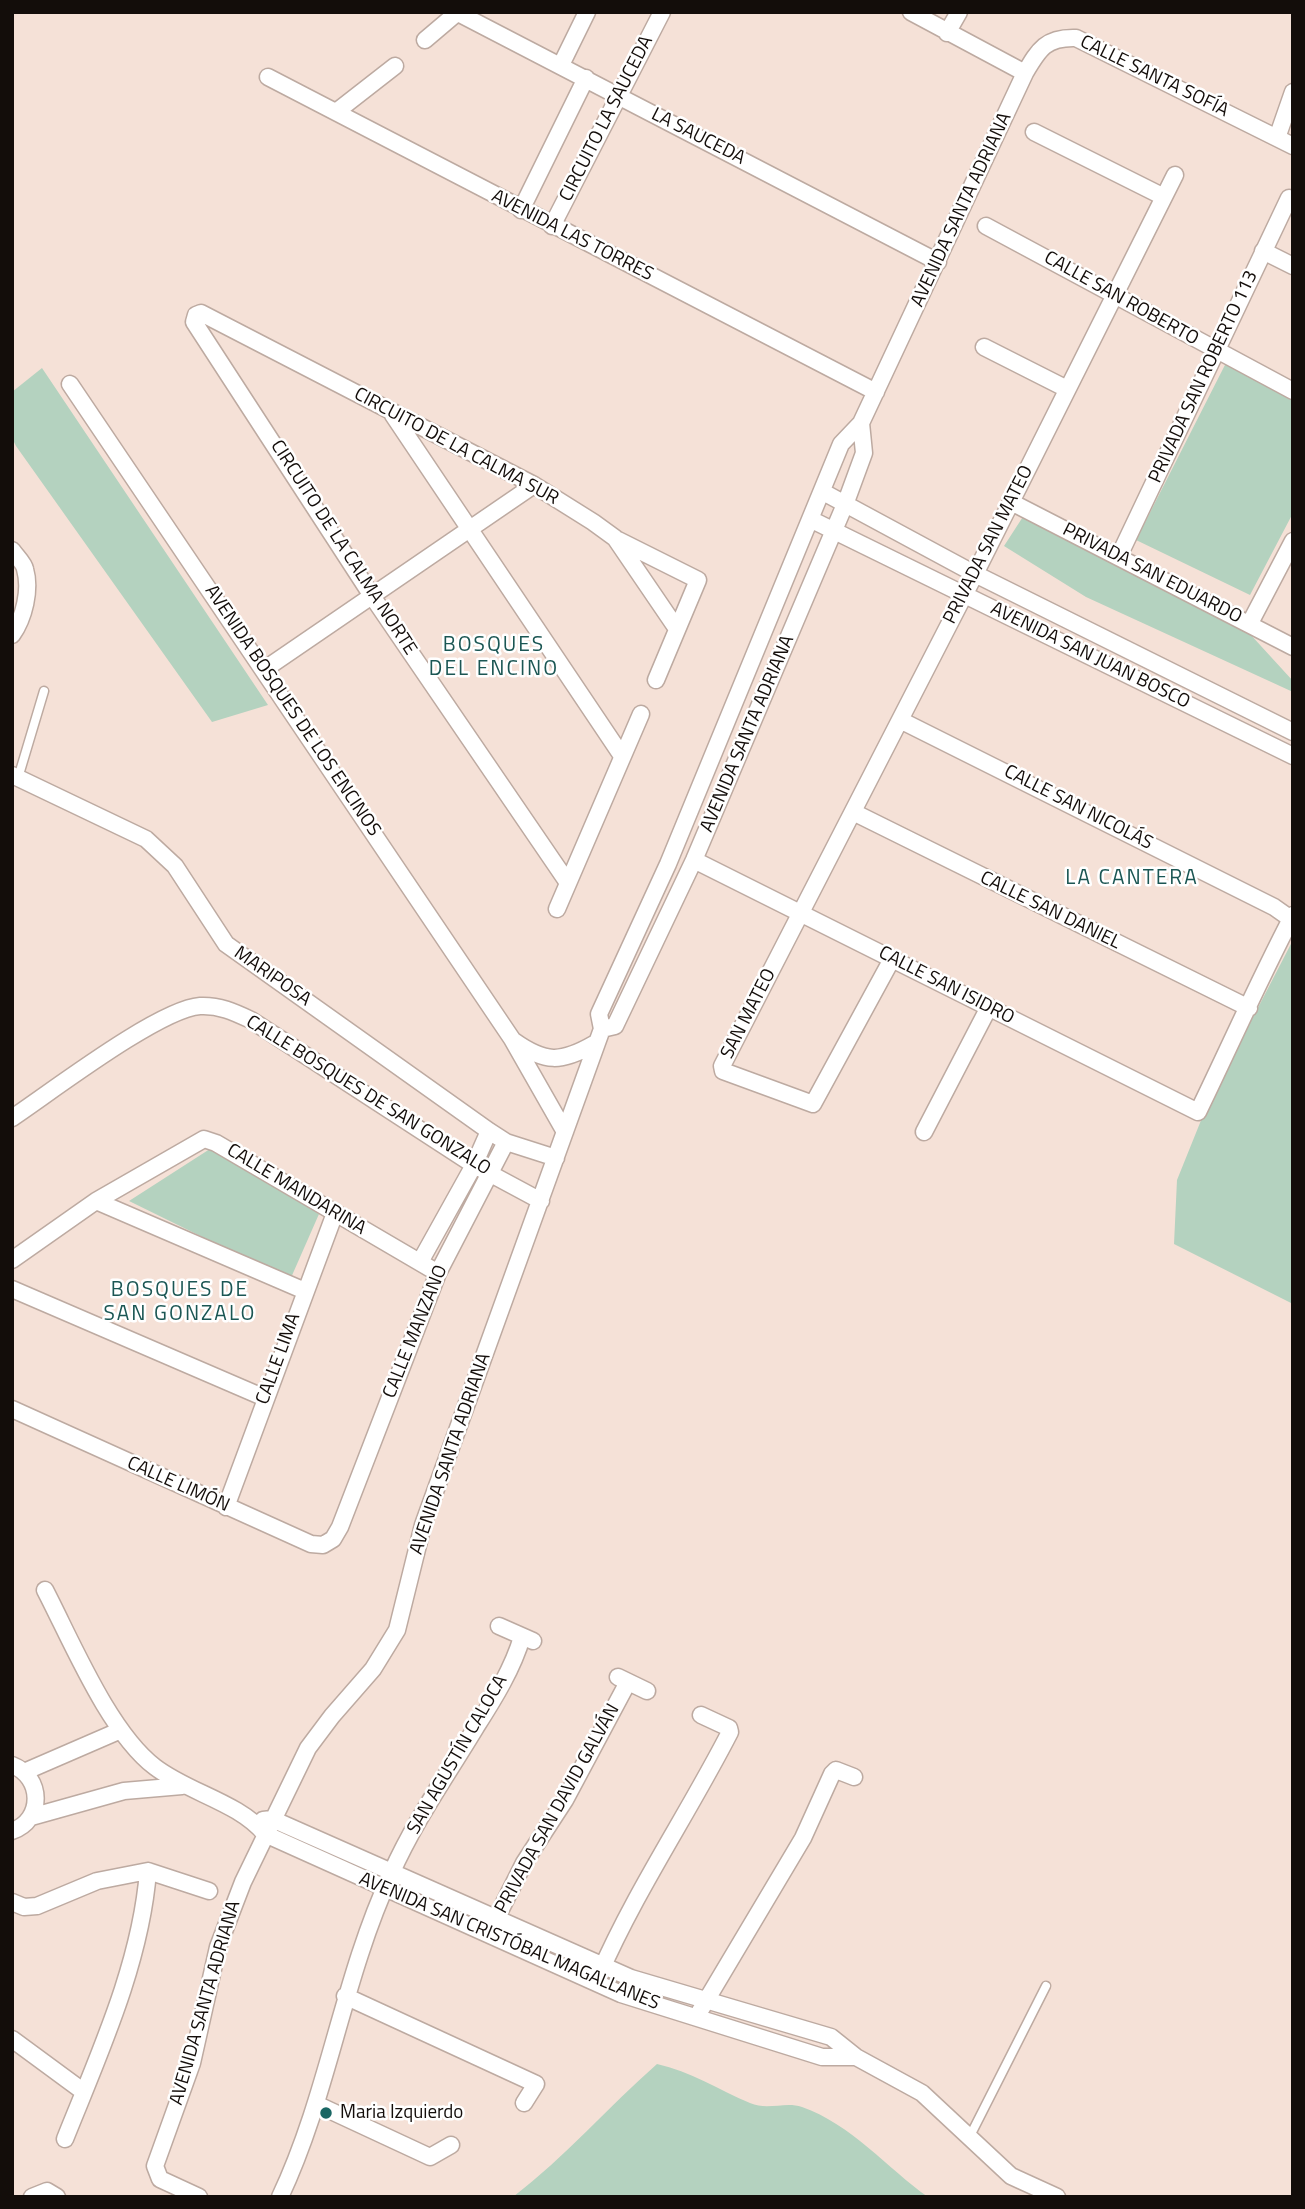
<!DOCTYPE html>
<meta charset="utf-8">
<style>
body{margin:0}
#map{position:relative;width:1305px;height:2209px;overflow:hidden;background:#f5e1d7;font-family:"Titillium Web",sans-serif}
canvas{display:block}
.frame{position:absolute;inset:0;border:14px solid #130d0a;pointer-events:none}
</style>
<div id="map">
<canvas width="1305" height="2209"></canvas>
<div class="frame"></div>
</div>
<script>
const context = document.querySelector('canvas').getContext('2d');
context.lineJoin = 'round';
function fill(path, color) {
  context.fillStyle = color;
  context.fill(path, 'evenodd');
}
function stroke(path, color, width, dash) {
  context.strokeStyle = color;
  context.lineWidth = width;
  context.lineCap = dash ? 'butt' : 'round';
  context.setLineDash(dash || []);
  context.stroke(path);
}
function write(font, color, halo, rows, align = 'center') {
  context.font = font + ' "Titillium Web",sans-serif';
  context.lineWidth = 5;
  context.setLineDash([]);
  context.textBaseline = 'middle';
  context.strokeStyle = halo;
  context.fillStyle = color;
  for (const [text, x, y, turn = 0] of rows) {
    context.save();
    context.translate(x, y);
    context.rotate((+turn || 0) * Math.PI / 180);
    context.textAlign = isNaN(turn) ? turn : align;
    if (halo) context.strokeText(text, 0, 0);
    context.fillText(text, 0, 0);
    context.restore();
  }
}
fill(new Path2D(`
 M 1227,361 L 1293,396 L 1293,513 L 1250,595 L 1136,540 Z
 M 42,368 L 268,705 L 212,722 L 16,446 L 12,438 L 12,392 Z
 M 1028,509 L 1239,622 L 1293,681 L 1293,692 L 1086,597 L 1004,546 Z
 M 1293,940 L 1293,1304 L 1174,1244 L 1177,1180 L 1206,1108 Z
 M 213,1147 L 319,1214 L 290,1280 L 129,1201 Z
 M 657,2064 C 690,2071 719,2090 750,2103 C 768,2111 785,2101 802,2107 C 851,2124 887,2168 928,2197 L 513,2197 C 565,2157 608,2107 657,2064 Z`), '#b4d2bf');
const lane = new Path2D(`
 M 18,778 L 44,691
 M 969,2138 L 1046,1986`);
const street = new Path2D(`
 M 911,12 L 1025,73
 M 458,13 L 938,262
 M 947,33 L 959,12
 M 425,40 L 458,12
 M 561,65 L 587,12
 M 268,77 L 876,392
 M 336,112 L 395,66
 M 1034,132 L 1164,197
 M 1277,138 L 1293,92
 M 521,210 L 586,78
 M 552,226 L 662,12
 M 986,226 L 1293,391
 M 1263,251 L 1293,266
 M 984,347 L 1067,389
 M 70,384 L 512,1039 L 565,1132
 M 393,415 L 622,756
 M 823,492 L 975,574 L 1293,732
 M 1011,502 L 1293,647
 M 812,520 L 1293,756
 M 618,540 L 698,580 L 656,680
 M 12,550 C 16,556 24,563 25,569 C 31,590 24,618 12,635
 M 1119,556 L 1289,198
 M 1250,623 L 1293,541
 M 265,669 L 534,485
 M 900,720 L 1274,907 L 1291,919
 M 12,775 L 146,839 L 175,866 L 226,944 L 489,1131 L 506,1142 L 556,1158
 M 853,812 L 1249,1008
 M 694,860 L 1198,1112 C 1230,1046 1259,980 1293,915
 M 568,883 L 372,596 L 194,322 L 196,315 L 201,313 L 534,485 L 593,522 L 615,538 L 677,629
 M 557,909 L 641,714
 M 892,959 L 813,1104 L 723,1071 L 722,1066 L 975,574 L 1175,175
 M 602,1029 L 615,1026 L 694,860 L 846,502 L 864,453 L 861,423
 M 514,1041 C 545,1063 561,1063 594,1044
 M 12,1118 C 51,1092 159,1009 200,1006 C 219,1005 234,1012 251,1020 L 474,1165 L 541,1201
 M 924,1132 L 989,1007
 M 96,1201 L 305,1291
 M 12,1260 L 96,1201 L 204,1139 L 216,1143 L 438,1273
 M 420,1262 L 474,1165 L 489,1131
 M 12,1289 L 265,1398
 M 12,1409 L 311,1544 L 323,1545 L 333,1539 L 340,1527 L 438,1273 L 506,1142
 M 226,1507 L 335,1213
 M 45,1590 C 72,1642 109,1732 155,1767 C 189,1793 238,1802 265,1834 L 621,1994 L 822,2057 L 856,2057
 M 499,1626 L 533,1641
 M 618,1677 L 647,1691
 M 12,1765 C 43,1777 44,1820 12,1831
 M 24,1772 L 121,1730
 M 31,1817 L 124,1791 L 182,1786
 M 263,1820 L 272,1819 L 631,1978 L 831,2037 L 856,2057 L 922,2093 L 1011,2176 L 1057,2197
 M 12,1902 L 24,1907 L 37,1906 L 97,1881 L 148,1871 L 209,1891
 M 492,1927 L 524,1863 L 565,1800 L 628,1682
 M 599,1975 C 636,1890 688,1814 730,1732 L 729,1728 L 701,1715
 M 345,1996 L 536,2084 L 524,2103
 M 700,2011 L 803,1838 L 832,1774 L 836,1770 L 854,1777
 M 12,2039 L 84,2092
 M 316,2104 L 430,2157 L 451,2145
 M 65,2139 C 99,2054 141,1963 148,1871
 M 32,2197 L 47,2191 L 57,2197
 M 199,2197 L 160,2179 L 155,2166 L 192,2063 L 218,1947 L 243,1882 L 308,1748 L 332,1716 L 373,1669 L 397,1630 L 423,1525 L 602,1029 L 599,1014 L 668,864 L 841,444 L 861,423 L 1025,73 C 1039,49 1046,37 1076,38 L 1293,146
 M 280,2197 C 329,2093 342,1980 391,1874 C 414,1822 447,1775 476,1727 C 494,1699 513,1668 522,1637`);
stroke(lane, '#bdaaa1', 11);
stroke(street, '#bdaaa1', 19);
stroke(lane, '#fff', 8);
stroke(street, '#fff', 16);
for (const [x, y, r, color] of [
 [326,2113,7,"#1a6764"]
]) {
  const dot = new Path2D();
  dot.arc(x, y, r, 0, 2 * Math.PI);
  context.fillStyle = color;
  context.fill(dot);
  stroke(dot, '#fff', 2.5);
}
write('19px', '#130d0a', '#fff', [
 ["CALLE SANTA SOFÍA",1154,77,26],
 ["CIRCUITO LA SAUCEDA",607,119,-63],
 ["LA SAUCEDA",698,137,27],
 ["AVENIDA SANTA ADRIANA",962,210,-65],
 ["AVENIDA LAS TORRES",572,236,27],
 ["CALLE SAN ROBERTO",1121,299,29],
 ["PRIVADA SAN ROBERTO 113",1204,377,-65],
 ["CIRCUITO DE LA CALMA SUR",456,447,28],
 ["PRIVADA SAN MATEO",989,545,-63],
 ["CIRCUITO DE LA CALMA NORTE",343,548,57],
 ["PRIVADA SAN EDUARDO",1152,574,27],
 ["AVENIDA SAN JUAN BOSCO",1090,656,26],
 ["AVENIDA BOSQUES DE LOS ENCINOS",292,711,56],
 ["AVENIDA SANTA ADRIANA",748,734,-67],
 ["CALLE SAN NICOLÁS",1078,808,27],
 ["CALLE SAN DANIEL",1050,911,26],
 ["MARIPOSA",272,977,35],
 ["CALLE SAN ISIDRO",946,986,27],
 ["SAN MATEO",749,1014,-63],
 ["CALLE BOSQUES DE SAN GONZALO",368,1096,32],
 ["CALLE MANDARINA",296,1190,31],
 ["CALLE MANZANO",416,1332,-68],
 ["CALLE LIMA",279,1359,-70],
 ["AVENIDA SANTA ADRIANA",451,1454,-71],
 ["CALLE LIMÓN",178,1485,24],
 ["SAN AGUSTÍN CALOCA",458,1755,-60],
 ["PRIVADA SAN DAVID GALVÁN",558,1809,-61],
 ["AVENIDA SAN CRISTÓBAL MAGALLANES",509,1942,23],
 ["AVENIDA SANTA ADRIANA",206,2003,-74]
]);
write('19px', '#130d0a', '#fff', [
 ["Maria Izquierdo",340,2113]
], 'left');
context.letterSpacing = '2px';
write('21px', '#1b5653', '#fff', [
 ["BOSQUES",494,646],
 ["DEL ENCINO",494,670],
 ["LA CANTERA",1132,879],
 ["BOSQUES DE",180,1291],
 ["SAN GONZALO",180,1315]
]);
context.letterSpacing = '0px';
</script>
